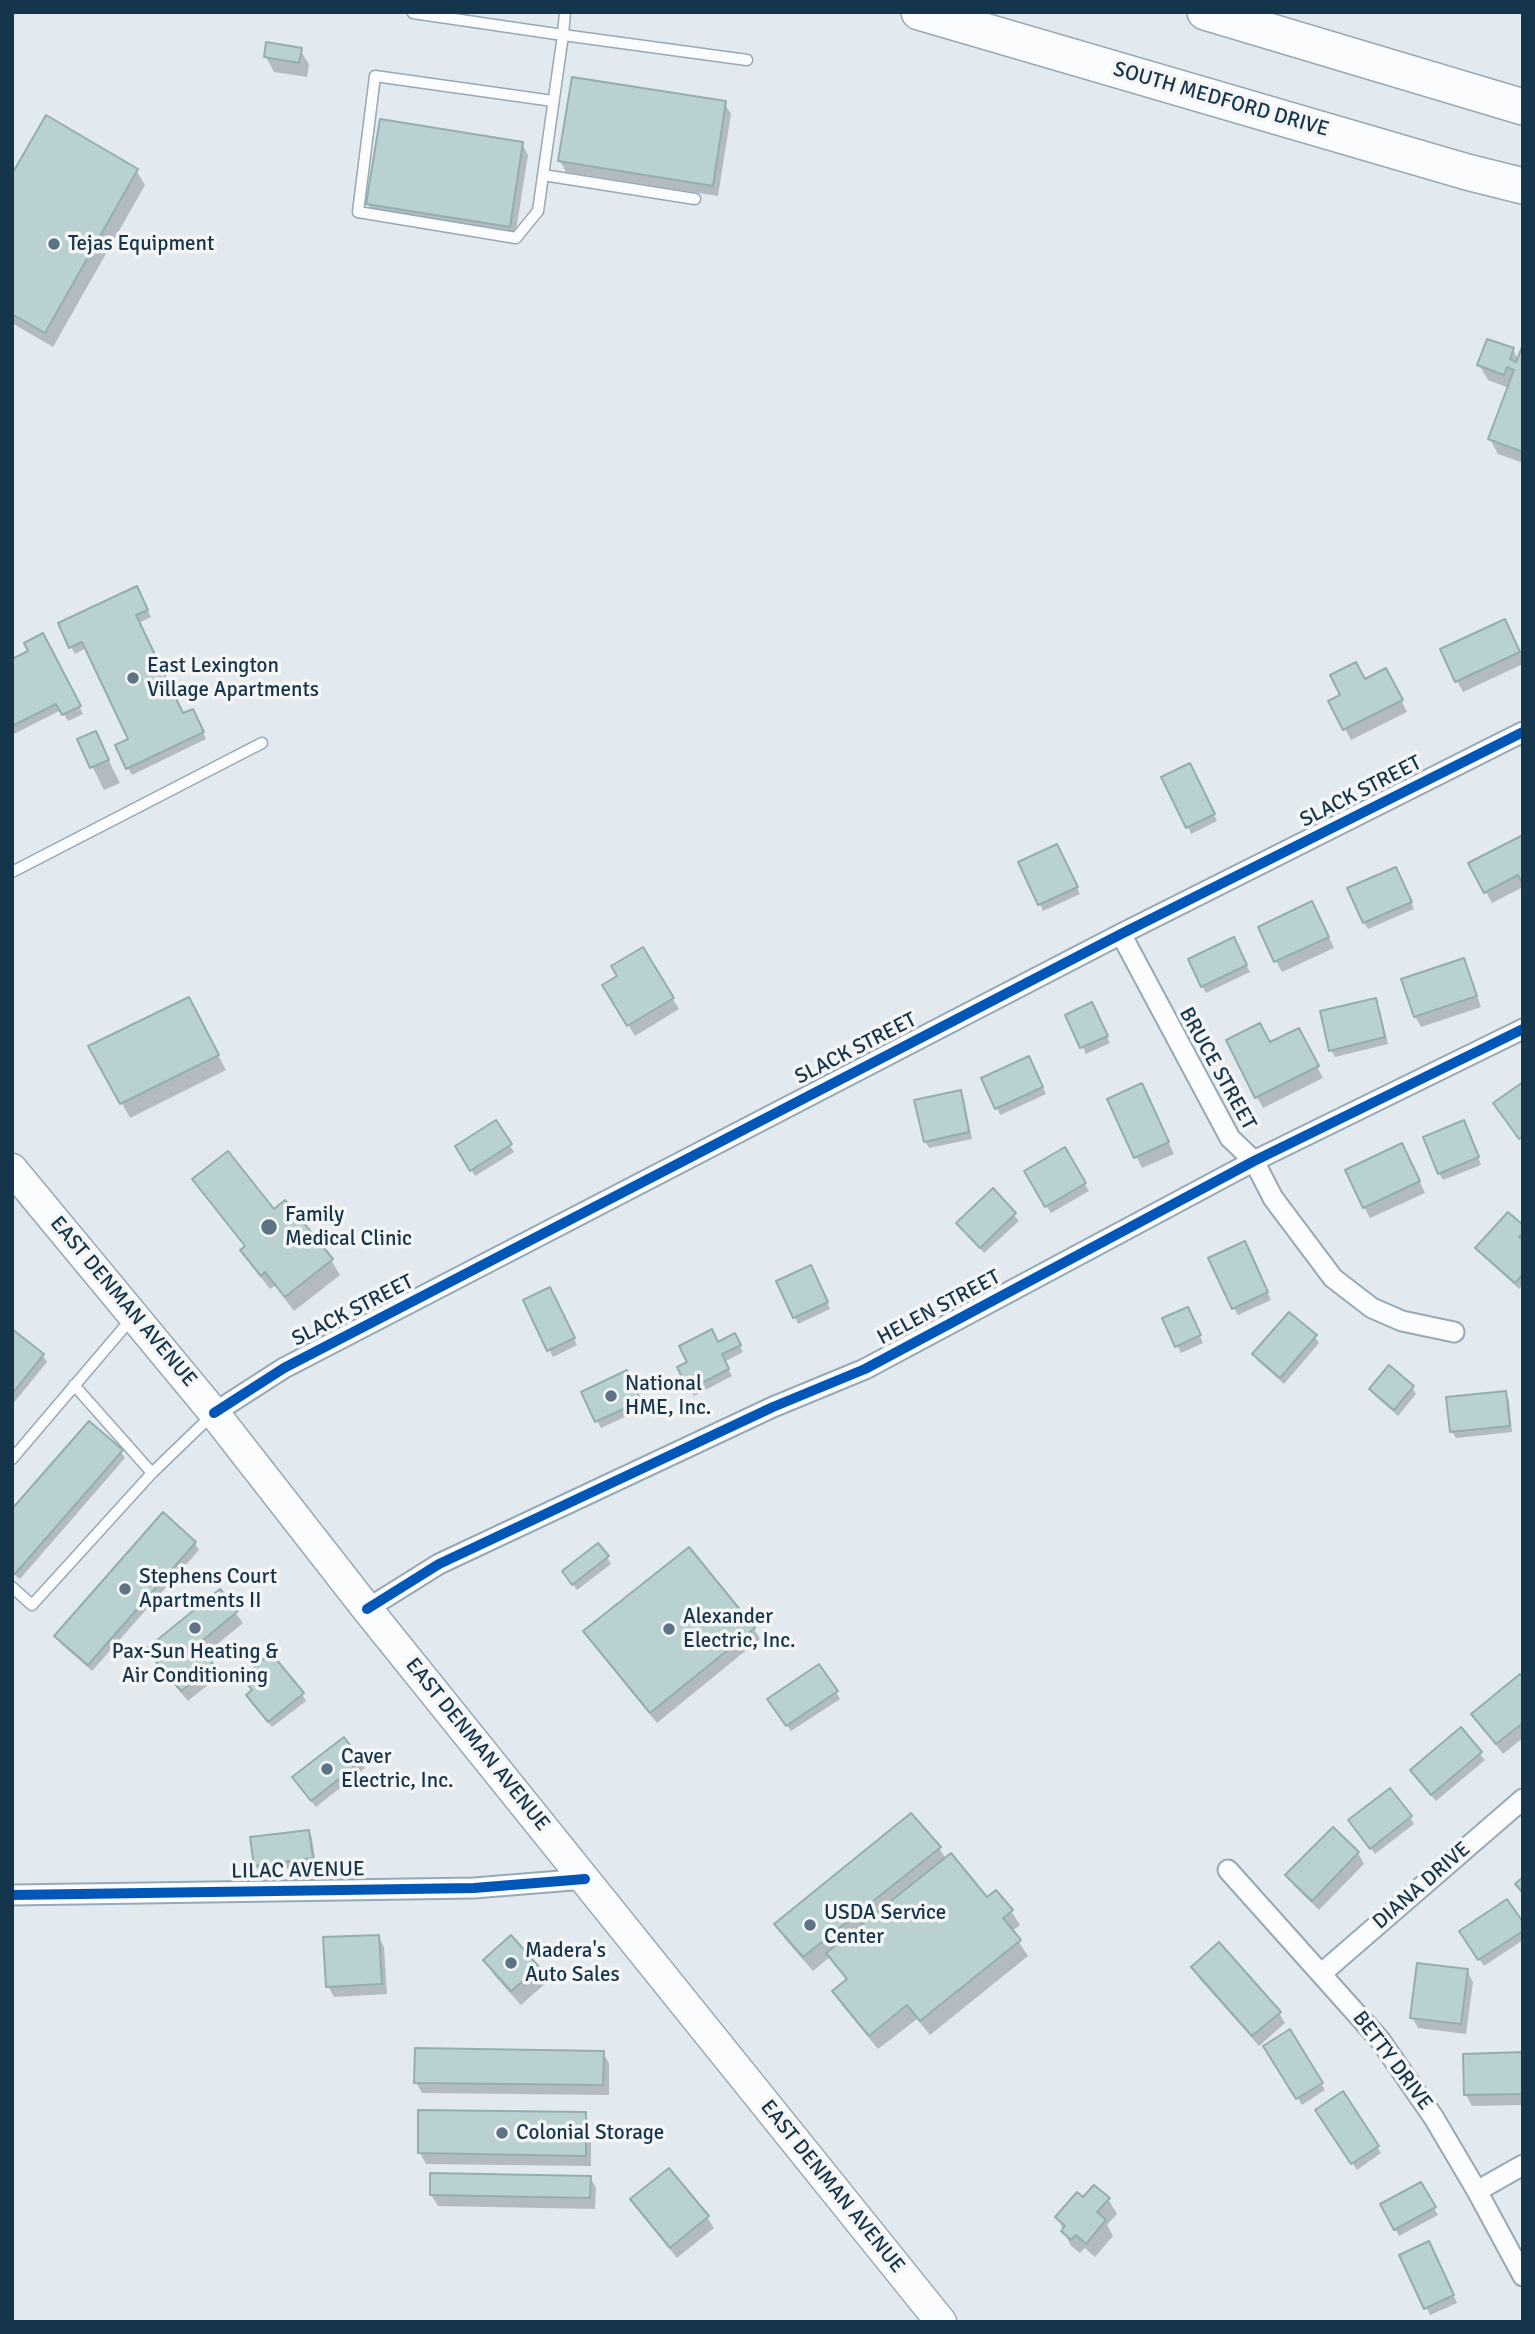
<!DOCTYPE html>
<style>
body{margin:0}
#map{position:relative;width:1535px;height:2334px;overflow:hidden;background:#e2eaf0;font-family:Signika,sans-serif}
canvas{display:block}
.frame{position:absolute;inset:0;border:14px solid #14354b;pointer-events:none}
</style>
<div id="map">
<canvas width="1535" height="2334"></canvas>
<div class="frame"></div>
</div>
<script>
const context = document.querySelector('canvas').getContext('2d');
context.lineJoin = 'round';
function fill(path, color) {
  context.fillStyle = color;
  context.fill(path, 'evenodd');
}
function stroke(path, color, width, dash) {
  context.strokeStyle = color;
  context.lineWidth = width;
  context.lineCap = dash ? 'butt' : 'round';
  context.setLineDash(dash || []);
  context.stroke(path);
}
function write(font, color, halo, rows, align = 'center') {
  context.font = font + ' Signika,sans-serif';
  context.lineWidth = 7;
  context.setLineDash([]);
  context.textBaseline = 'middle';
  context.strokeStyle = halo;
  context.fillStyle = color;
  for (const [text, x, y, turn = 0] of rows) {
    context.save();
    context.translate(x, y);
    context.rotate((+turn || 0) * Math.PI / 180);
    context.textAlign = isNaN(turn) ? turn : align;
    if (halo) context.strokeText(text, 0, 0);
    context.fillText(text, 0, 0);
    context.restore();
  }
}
fill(new Path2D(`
 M 300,50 L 309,64 L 307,77 L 274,72 L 266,57 Z
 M 724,103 L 731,114 L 718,196 L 566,172 L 560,161 Z
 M 522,144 L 528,155 L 515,237 L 375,215 L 368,204 Z
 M 136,170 L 145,185 L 53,347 L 12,323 L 12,178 Z
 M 1513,350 L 1519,360 L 1523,350 L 1523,463 L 1498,454 L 1490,439 L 1509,388 L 1488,380 L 1479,365 Z
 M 140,595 L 151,617 L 139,623 L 183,715 L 196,718 L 206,739 L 132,775 L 128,768 L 130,740 L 86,648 L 75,654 L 71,647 Z
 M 1510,632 L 1523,658 L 1523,664 L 1463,692 L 1457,681 Z
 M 43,636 L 83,714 L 68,721 L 61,710 L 12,735 L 12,661 L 30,652 Z
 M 1365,681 L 1392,681 L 1407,712 L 1351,740 L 1331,702 Z
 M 95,733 L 120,783 L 104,790 L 79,740 Z
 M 1193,772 L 1217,821 L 1191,834 L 1188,827 Z
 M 1523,837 L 1523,887 L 1492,903 L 1471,864 Z
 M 1060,853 L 1080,894 L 1043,911 L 1040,904 Z
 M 1400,876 L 1414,909 L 1368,929 L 1364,922 Z
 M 1318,914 L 1334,948 L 1282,972 L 1276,961 Z
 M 1237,946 L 1250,972 L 1206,993 L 1202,986 Z
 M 642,949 L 679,1009 L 635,1036 L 605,986 L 619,977 Z
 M 1463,960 L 1469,971 L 1481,1007 L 1421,1027 L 1415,1016 Z
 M 1375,1000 L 1379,1007 L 1388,1044 L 1335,1057 L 1331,1050 Z
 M 1095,1011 L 1110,1043 L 1086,1054 L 1067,1015 Z
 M 196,1014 L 226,1070 L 130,1118 L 91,1047 Z
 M 1304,1041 L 1323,1078 L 1263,1108 L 1257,1097 L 1270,1044 Z
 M 1032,1065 L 1046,1094 L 1000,1115 L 997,1108 Z
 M 960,1092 L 964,1099 L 972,1139 L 929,1148 L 925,1141 Z
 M 1147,1096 L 1174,1154 L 1142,1168 L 1109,1100 Z
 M 496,1122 L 514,1152 L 475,1176 L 457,1147 Z
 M 1467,1129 L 1481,1165 L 1443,1180 L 1439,1173 Z
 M 1064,1150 L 1089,1191 L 1051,1213 L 1026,1172 Z
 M 1408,1156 L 1425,1193 L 1370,1218 L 1364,1207 Z
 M 195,1180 L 273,1211 L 331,1260 L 340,1275 L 294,1311 L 275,1286 L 270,1289 L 251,1265 L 242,1250 L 246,1248 L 203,1194 Z
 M 993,1191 L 1019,1221 L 984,1253 L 959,1223 Z
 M 1523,1227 L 1523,1285 L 1519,1289 L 1482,1255 L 1478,1248 Z
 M 1248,1250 L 1271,1300 L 1238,1315 L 1234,1308 Z
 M 814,1274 L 830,1309 L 798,1324 L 778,1282 Z
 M 553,1296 L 577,1345 L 553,1357 L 525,1301 Z
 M 1191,1316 L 1203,1343 L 1181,1353 L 1164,1319 Z
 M 12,1332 L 43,1356 L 47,1362 L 12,1405 Z
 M 735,1336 L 743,1352 L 724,1362 L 732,1376 L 694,1396 L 679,1368 Z
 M 1315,1337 L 1319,1343 L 1284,1384 L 1258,1361 L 1254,1355 Z
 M 630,1379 L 644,1408 L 601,1428 L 583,1393 Z
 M 1412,1387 L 1416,1394 L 1398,1416 L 1375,1396 L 1371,1389 Z
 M 1505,1393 L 1509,1400 L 1512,1432 L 1456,1438 L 1452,1432 Z
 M 121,1452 L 125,1458 L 20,1579 L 12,1573 L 12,1512 Z
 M 195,1543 L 199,1550 L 92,1671 L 60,1643 L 56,1636 Z
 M 607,1557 L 611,1564 L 577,1590 L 568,1578 Z
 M 219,1591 L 243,1623 L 204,1655 L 219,1676 L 188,1701 L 154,1661 L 148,1650 Z
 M 754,1629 L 760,1639 L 657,1723 L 591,1642 L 585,1631 Z
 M 1523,1679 L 1523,1738 L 1503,1754 L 1473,1714 Z
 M 254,1691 L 302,1694 L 306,1701 L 272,1727 L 248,1696 Z
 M 836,1692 L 840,1699 L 791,1731 L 774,1706 Z
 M 1460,1730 L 1485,1760 L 1436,1801 L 1416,1777 Z
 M 361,1762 L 365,1768 L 316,1807 L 298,1784 Z
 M 1410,1817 L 1414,1824 L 1375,1854 L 1354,1827 Z
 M 1333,1829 L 1358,1853 L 1364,1864 L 1319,1910 L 1294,1886 L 1288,1875 Z
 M 309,1831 L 312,1838 L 316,1865 L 259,1872 L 255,1865 Z
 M 939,1848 L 946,1859 L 986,1900 L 1011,1911 L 1020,1925 L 1012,1931 L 1028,1956 L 930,2035 L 917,2019 L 878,2049 L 843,2006 L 835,1991 L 847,1981 L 830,1957 L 813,1971 L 785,1939 L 776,1924 Z
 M 1523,1925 L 1523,1940 L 1484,1966 L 1465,1938 Z
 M 378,1936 L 384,1947 L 387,1994 L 334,1997 L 328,1986 Z
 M 511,1938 L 538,1968 L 546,1983 L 521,2005 L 494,1975 L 485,1960 Z
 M 1193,1967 L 1279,2013 L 1285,2023 L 1259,2046 L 1199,1978 Z
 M 1467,1971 L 1473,1982 L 1466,2034 L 1418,2028 L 1412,2017 Z
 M 1289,2031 L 1325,2090 L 1302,2105 L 1265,2046 Z
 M 603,2053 L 609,2063 L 609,2095 L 422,2093 L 416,2082 Z
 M 1523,2054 L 1523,2105 L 1472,2106 L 1466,2095 Z
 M 585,2114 L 591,2125 L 591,2166 L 426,2164 L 420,2153 Z
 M 1322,2117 L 1377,2147 L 1381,2153 L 1357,2170 Z
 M 668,2170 L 707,2217 L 714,2228 L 677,2258 L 639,2211 L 632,2200 Z
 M 590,2177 L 596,2188 L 595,2209 L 438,2206 L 431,2195 Z
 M 1421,2184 L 1438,2215 L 1399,2236 L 1382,2205 Z
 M 1108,2199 L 1117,2214 L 1107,2225 L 1113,2236 L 1095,2257 L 1085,2248 L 1080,2253 L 1071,2246 L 1057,2217 L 1083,2200 Z
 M 1432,2250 L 1457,2303 L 1430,2315 L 1401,2256 Z`), '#0003');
const building = new Path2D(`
 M 266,42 L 302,48 L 299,63 L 264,57 Z
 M 572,77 L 726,101 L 713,186 L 558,161 Z
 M 46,115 L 138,169 L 45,333 L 12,314 L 12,174 Z
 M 380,119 L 523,142 L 510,227 L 366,204 Z
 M 1487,339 L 1514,348 L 1510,359 L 1516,362 L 1523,345 L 1523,452 L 1488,439 L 1514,370 L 1507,367 L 1504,375 L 1477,365 Z
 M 137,586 L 148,610 L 136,615 L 183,713 L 193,709 L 204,732 L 126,769 L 115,745 L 128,739 L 82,642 L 69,648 L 58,623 Z
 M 1505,619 L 1520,652 L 1455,682 L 1440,649 Z
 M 43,633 L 81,706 L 62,715 L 56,704 L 12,726 L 12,659 L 28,651 L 24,643 Z
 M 1356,662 L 1365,679 L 1386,668 L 1403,700 L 1343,730 L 1328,701 L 1340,695 L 1330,675 Z
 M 96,731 L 109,760 L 90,768 L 77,739 Z
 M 1190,763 L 1215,814 L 1186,828 L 1161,777 Z
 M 1523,835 L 1523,884 L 1518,875 L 1484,893 L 1468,863 Z
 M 1057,844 L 1078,887 L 1038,905 L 1018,862 Z
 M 1396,867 L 1412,902 L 1363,923 L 1347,888 Z
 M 1312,901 L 1329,937 L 1274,962 L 1258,927 Z
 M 1234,937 L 1247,965 L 1201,987 L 1188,959 Z
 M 643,947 L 674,998 L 627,1026 L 602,985 L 617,976 L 611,966 Z
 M 1464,958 L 1477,996 L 1414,1017 L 1401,979 Z
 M 189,997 L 219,1055 L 120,1104 L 88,1046 Z
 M 1376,998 L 1385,1037 L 1329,1051 L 1320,1011 Z
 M 1092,1002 L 1108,1036 L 1080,1048 L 1065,1015 Z
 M 1260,1023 L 1270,1042 L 1299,1028 L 1319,1066 L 1255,1098 L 1226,1040 Z
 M 1029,1056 L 1043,1087 L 995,1109 L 981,1078 Z
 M 1523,1082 L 1523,1136 L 1519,1139 L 1493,1103 Z
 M 1142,1083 L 1169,1142 L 1134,1158 L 1107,1099 Z
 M 961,1090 L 969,1132 L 924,1142 L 914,1100 Z
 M 496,1120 L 512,1144 L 470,1171 L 455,1146 Z
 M 1464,1120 L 1479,1157 L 1438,1174 L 1423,1137 Z
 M 1402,1143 L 1420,1181 L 1363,1208 L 1345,1170 Z
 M 1065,1147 L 1086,1183 L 1045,1207 L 1024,1171 Z
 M 228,1151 L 274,1209 L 285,1200 L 333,1259 L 285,1297 L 265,1272 L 261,1276 L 240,1250 L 245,1246 L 192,1179 Z
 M 993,1188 L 1016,1213 L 980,1248 L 956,1223 Z
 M 1508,1212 L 1523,1225 L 1523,1233 L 1519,1237 L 1523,1240 L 1523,1274 L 1515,1283 L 1475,1248 Z
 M 1245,1241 L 1268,1292 L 1232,1309 L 1208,1258 Z
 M 811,1265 L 828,1302 L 793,1318 L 776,1281 Z
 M 550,1287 L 575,1338 L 547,1351 L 523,1300 Z
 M 1188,1307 L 1201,1335 L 1175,1347 L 1162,1318 Z
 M 1289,1312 L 1317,1335 L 1280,1378 L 1252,1354 Z
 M 12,1329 L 44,1354 L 12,1394 Z
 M 712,1329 L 718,1342 L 735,1333 L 741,1345 L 722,1354 L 729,1369 L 688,1390 L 677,1367 L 687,1362 L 679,1346 Z
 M 1389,1365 L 1414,1386 L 1394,1410 L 1369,1389 Z
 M 627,1370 L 641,1401 L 595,1422 L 581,1392 Z
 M 1506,1391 L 1510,1426 L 1450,1432 L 1446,1397 Z
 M 89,1421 L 123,1450 L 15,1574 L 12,1571 L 12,1509 Z
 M 163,1512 L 196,1542 L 88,1665 L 54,1636 Z
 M 598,1543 L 609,1556 L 572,1585 L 562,1571 Z
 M 689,1547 L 755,1628 L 650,1713 L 583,1631 Z
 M 220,1589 L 238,1611 L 197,1645 L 214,1665 L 181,1691 L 146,1649 Z
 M 271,1653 L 304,1693 L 268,1722 L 246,1695 L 252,1690 L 242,1677 Z
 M 819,1664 L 838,1691 L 786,1726 L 767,1699 Z
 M 1520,1674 L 1523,1676 L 1523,1723 L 1496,1744 L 1471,1714 Z
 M 1461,1727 L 1482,1752 L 1431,1795 L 1410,1770 Z
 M 344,1737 L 362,1761 L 311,1801 L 292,1777 Z
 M 1390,1788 L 1412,1816 L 1370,1849 L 1348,1820 Z
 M 911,1813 L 941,1847 L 803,1957 L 774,1924 Z
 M 1333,1827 L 1359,1852 L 1312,1901 L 1285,1875 Z
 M 309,1830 L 313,1858 L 254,1866 L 250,1837 Z
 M 951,1853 L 987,1897 L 996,1890 L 1013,1910 L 1003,1918 L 1021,1940 L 920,2021 L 907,2005 L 869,2036 L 832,1991 L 847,1979 L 826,1953 Z
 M 1523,1877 L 1523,1893 L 1515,1884 Z
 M 1507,1899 L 1523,1922 L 1523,1931 L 1478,1960 L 1459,1931 Z
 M 379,1935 L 382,1984 L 326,1987 L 323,1937 Z
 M 511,1935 L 539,1967 L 511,1991 L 483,1960 Z
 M 1219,1942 L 1281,2012 L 1252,2036 L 1191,1967 Z
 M 1417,1963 L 1468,1969 L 1461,2024 L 1410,2018 Z
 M 1290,2029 L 1323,2083 L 1296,2099 L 1263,2046 Z
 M 415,2048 L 604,2051 L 603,2085 L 414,2083 Z
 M 1523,2052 L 1523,2094 L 1464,2095 L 1463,2054 Z
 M 1343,2091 L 1379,2146 L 1351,2164 L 1315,2110 Z
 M 418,2110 L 586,2112 L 586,2156 L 418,2153 Z
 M 669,2168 L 709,2216 L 670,2248 L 630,2199 Z
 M 430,2173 L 591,2176 L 590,2198 L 430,2195 Z
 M 1421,2182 L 1436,2207 L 1394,2230 L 1380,2204 Z
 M 1094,2185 L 1110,2198 L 1097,2212 L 1106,2220 L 1086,2244 L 1076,2235 L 1071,2240 L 1061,2231 L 1065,2226 L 1055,2217 L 1077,2192 L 1083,2197 Z
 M 1429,2241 L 1454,2295 L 1424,2309 L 1399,2255 Z`);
fill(building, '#b9d2d1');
stroke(building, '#93afad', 2);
const lane = new Path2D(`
 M 565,12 L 563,35 L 747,60
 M 413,13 L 563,35 L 538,211 L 516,238 L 358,212 L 375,76 L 553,101
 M 543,175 L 695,199
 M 12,872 L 262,743
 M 74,1385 L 152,1473
 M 12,1459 L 132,1318
 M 12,1587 L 32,1605 L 152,1473 L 211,1416`);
const street = new Path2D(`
 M 1121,934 L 1230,1138 L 1254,1161 L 1273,1198 L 1333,1278 L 1372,1308 L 1402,1321 L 1454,1332
 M 214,1413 L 284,1368 L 1121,934 L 1523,732
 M 367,1609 L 439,1564 L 773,1407 L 865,1369 L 1254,1161 L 1523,1029
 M 1228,1870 L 1380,2040 L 1434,2118 L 1477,2191 L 1523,2276
 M 12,1895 L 474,1888 L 585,1879
 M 1322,1973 L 1523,1799
 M 1477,2191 L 1523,2165`);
const primary = new Path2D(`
 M 12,1169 L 214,1413 L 367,1609 L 941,2322`);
const highway = new Path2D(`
 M 919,12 L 1467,172 L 1523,186
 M 1205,12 L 1523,107`);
stroke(lane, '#96a9b5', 13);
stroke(street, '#96a9b5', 23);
stroke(primary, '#96a9b5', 33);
stroke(highway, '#96a9b5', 38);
stroke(lane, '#fbfcfd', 10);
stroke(street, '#fbfcfd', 19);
stroke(primary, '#fbfcfd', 30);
stroke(highway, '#fbfcfd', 35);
stroke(new Path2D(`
 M 214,1413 L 284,1368 L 1121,934 L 1523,732
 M 367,1609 L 439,1564 L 773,1407 L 865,1369 L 1254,1161 L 1523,1029
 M 12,1895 L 474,1888 L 585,1879`), '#0057b8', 10);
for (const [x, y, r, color] of [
 [54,244,7,"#5c7485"],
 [133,678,7,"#5c7485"],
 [269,1227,9,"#5c7485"],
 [611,1396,7,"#5c7485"],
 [125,1589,7,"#5c7485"],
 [195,1628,7,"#5c7485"],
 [669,1629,7,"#5c7485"],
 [327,1769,7,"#5c7485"],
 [810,1925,7,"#5c7485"],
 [511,1963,7,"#5c7485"],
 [502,2133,7,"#5c7485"]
]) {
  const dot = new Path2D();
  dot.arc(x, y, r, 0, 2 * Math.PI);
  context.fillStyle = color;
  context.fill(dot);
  stroke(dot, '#f5f5f5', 2.5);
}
write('21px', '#14354b', '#f5f5f5', [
 ["SOUTH MEDFORD DRIVE",1221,100,16],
 ["SLACK STREET",1361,792,-27],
 ["SLACK STREET",856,1049,-27],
 ["BRUCE STREET",1217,1069,61],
 ["EAST DENMAN AVENUE",123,1302,50],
 ["HELEN STREET",939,1308,-28],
 ["SLACK STREET",353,1311,-27],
 ["EAST DENMAN AVENUE",477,1745,51],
 ["LILAC AVENUE",298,1871,-1],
 ["DIANA DRIVE",1422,1886,-41],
 ["BETTY DRIVE",1392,2061,53],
 ["EAST DENMAN AVENUE",832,2187,51]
]);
write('21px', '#14354b', '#f5f5f5', [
 ["Tejas Equipment",68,244],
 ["East Lexington",147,666],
 ["Village Apartments",147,690],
 ["Family",285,1215],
 ["Medical Clinic",285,1239],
 ["National",625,1384],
 ["HME, Inc.",625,1408],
 ["Stephens Court",139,1577],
 ["Apartments II",139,1601],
 ["Alexander",683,1617],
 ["Electric, Inc.",683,1641],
 ["Pax-Sun Heating &",195,1652,"center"],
 ["Air Conditioning",195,1676,"center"],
 ["Caver",341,1757],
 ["Electric, Inc.",341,1781],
 ["USDA Service",824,1913],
 ["Center",824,1937],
 ["Madera's",525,1951],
 ["Auto Sales",525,1975],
 ["Colonial Storage",516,2133]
], 'left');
</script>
